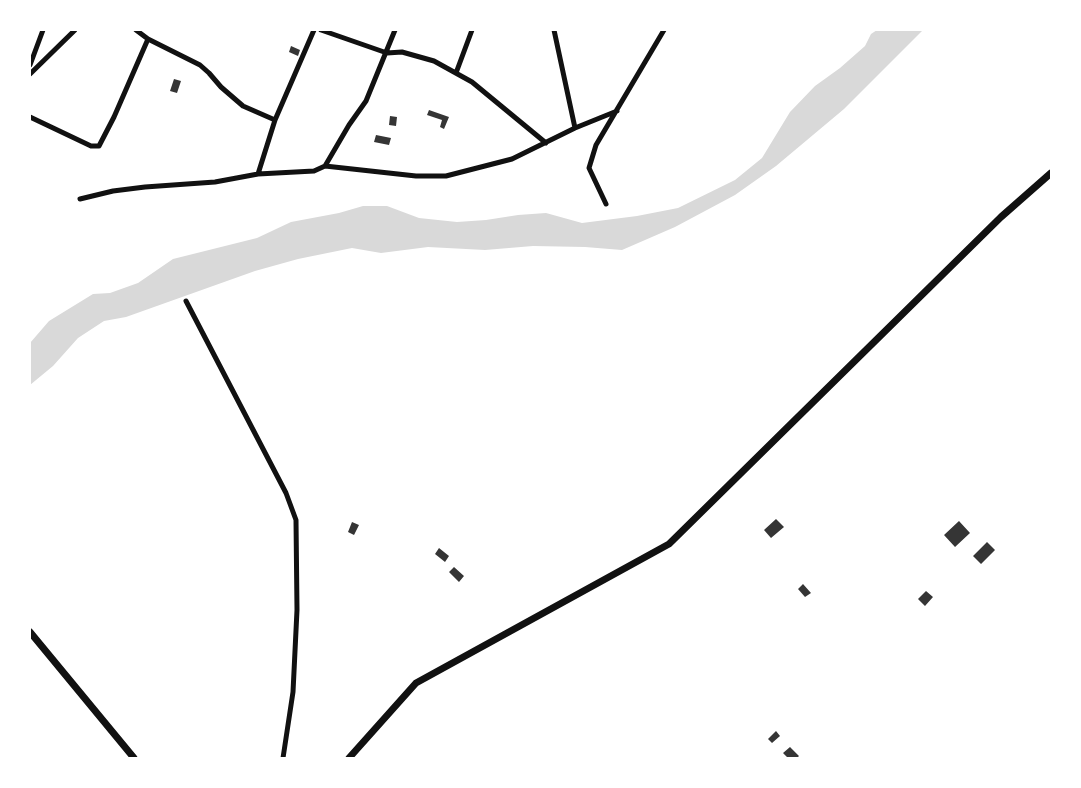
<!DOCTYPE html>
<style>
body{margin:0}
#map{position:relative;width:1081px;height:788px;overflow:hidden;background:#fff;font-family:"Roboto Condensed",sans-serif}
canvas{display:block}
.frame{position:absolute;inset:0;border:31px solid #fff;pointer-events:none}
</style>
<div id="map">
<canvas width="1081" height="788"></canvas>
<div class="frame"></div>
</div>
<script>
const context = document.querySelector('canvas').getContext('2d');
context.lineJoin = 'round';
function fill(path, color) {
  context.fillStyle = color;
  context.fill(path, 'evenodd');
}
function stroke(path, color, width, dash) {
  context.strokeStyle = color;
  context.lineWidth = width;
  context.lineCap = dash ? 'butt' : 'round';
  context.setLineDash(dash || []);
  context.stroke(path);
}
fill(new Path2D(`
 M 877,30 L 923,30 L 844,109 L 776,166 L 735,195 L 675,227 L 622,250 L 585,247 L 533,246 L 485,250 L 428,247 L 381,253 L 352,248 L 298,259 L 255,271 L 126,317 L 104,321 L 78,338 L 53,366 L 30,385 L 30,343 L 49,321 L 93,294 L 110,293 L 138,283 L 173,259 L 257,238 L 291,222 L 339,213 L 363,206 L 387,206 L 419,218 L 457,222 L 486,220 L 518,215 L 546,213 L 582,223 L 637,216 L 678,208 L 735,180 L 762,158 L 790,112 L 815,86 L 840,68 L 865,46 L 871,34 Z`), '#d9d9d9');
fill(new Path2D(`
 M 291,46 L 300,50 L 298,56 L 289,52 Z
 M 174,79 L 181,81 L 177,93 L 170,91 Z
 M 429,110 L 449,117 L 444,129 L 440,127 L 442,120 L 427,115 Z
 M 390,116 L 397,117 L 396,126 L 389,125 Z
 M 376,135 L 391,138 L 389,145 L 374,142 Z
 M 776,519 L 784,527 L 771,538 L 764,530 Z
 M 959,521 L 970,533 L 955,547 L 944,535 Z
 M 352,522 L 359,525 L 354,535 L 348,532 Z
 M 987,542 L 995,550 L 981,564 L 973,556 Z
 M 439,548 L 449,556 L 445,562 L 435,554 Z
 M 454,567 L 464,576 L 459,582 L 449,572 Z
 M 803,584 L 811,593 L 805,597 L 798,589 Z
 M 926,591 L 933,597 L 925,606 L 918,599 Z
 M 776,731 L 780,736 L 772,743 L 768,739 Z
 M 790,747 L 799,756 L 797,758 L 788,758 L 783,753 Z`), '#353535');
stroke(new Path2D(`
 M 136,30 L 148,39 L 200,65 L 209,73 L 221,87 L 243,106 L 275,120
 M 321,30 L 387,53 L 402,52 L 434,61 L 472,82 L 546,143
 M 554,30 L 575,128
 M 30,65 L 43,30
 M 456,73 L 472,30
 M 30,74 L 75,30
 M 30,117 L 91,146 L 99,146 L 114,117 L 148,39
 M 325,166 L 349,125 L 366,101 L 395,30
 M 258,174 L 275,120 L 314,30
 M 80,199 L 113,191 L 145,187 L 215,182 L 258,174 L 314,171 L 325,166 L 416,176 L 446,176 L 512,159 L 575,128 L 617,111
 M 606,204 L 589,168 L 596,145 L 664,30
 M 186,301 L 286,493 L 296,520 L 297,610 L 293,692 L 283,758`), '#111', 5);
stroke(new Path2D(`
 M 30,632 L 134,758
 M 349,758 L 416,683 L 669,544 L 1001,217 L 1051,173`), '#111', 7);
</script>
